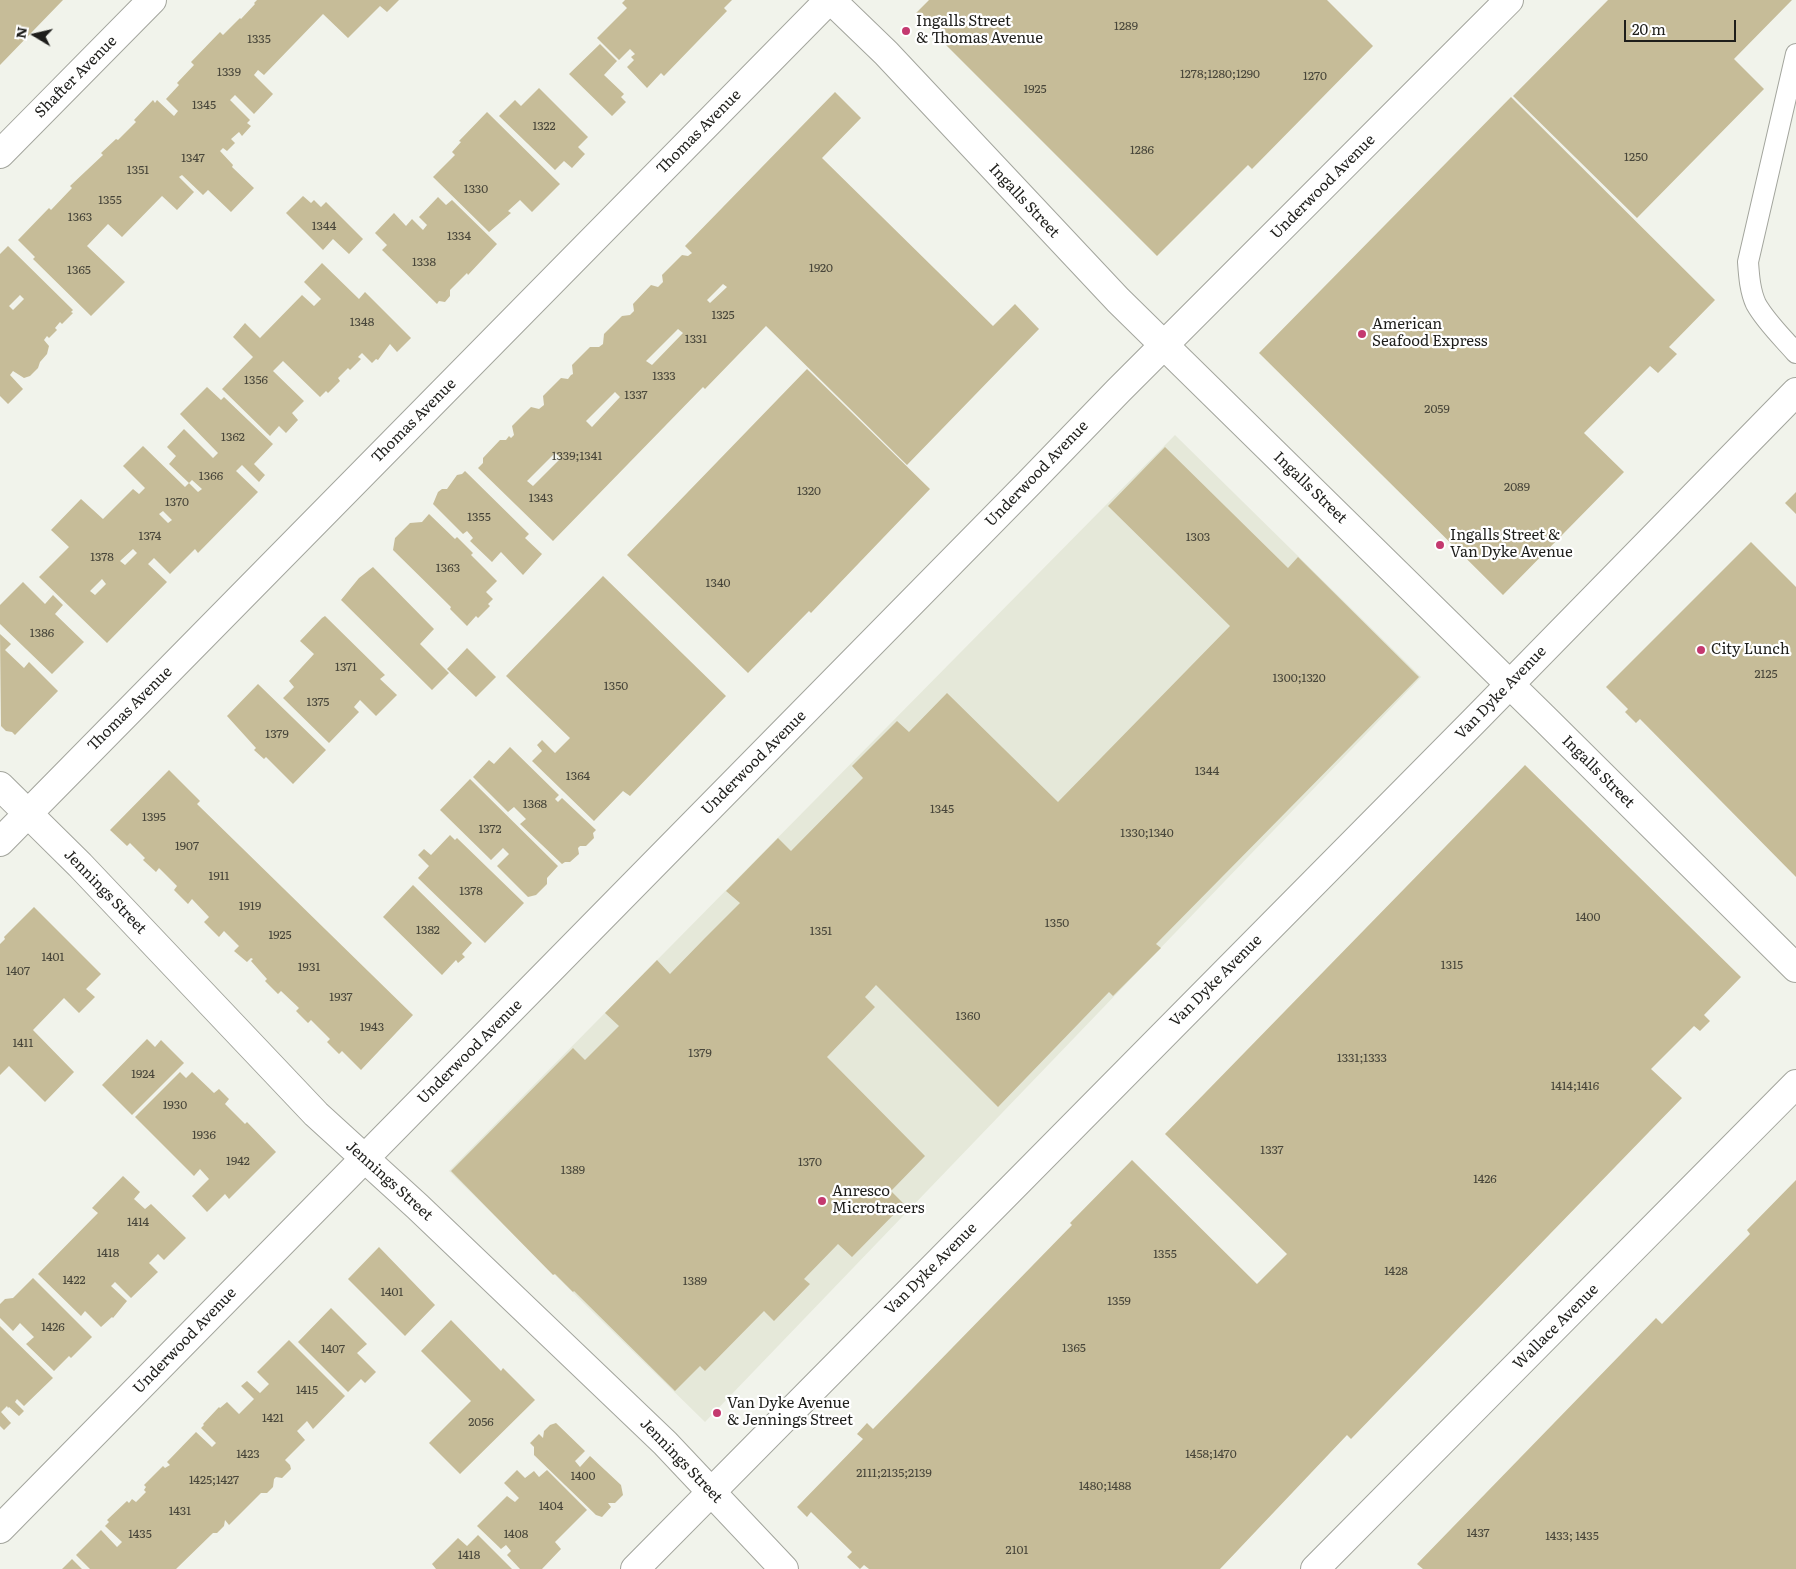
<!DOCTYPE html>
<style>
body{margin:0}
#map{position:relative;width:1796px;height:1569px;overflow:hidden;background:#f1f3eb;font-family:Literata,serif}
canvas{display:block}
.north{position:absolute;left:10px;top:10px;width:50px;height:50px;-webkit-text-stroke:4px #fff;paint-order:stroke;rotate:279deg;font-size:14px;font-weight:700;line-height:20px;text-align:center;color:#1e1e1b}
.north::after{content:'';display:block;margin:auto;width:18px;height:22px;background:#1e1e1b;clip-path:polygon(50% 0,100% 100%,50% 72%,0 100%)}
.scale{position:absolute;left:1624px;top:20px;width:112px;height:22px;box-sizing:border-box;border:2px solid #1e1e1b;border-top:0;padding-left:6px;font-size:15px;line-height:18px;white-space:nowrap;color:#1e1e1b;-webkit-text-stroke:4px #fff;paint-order:stroke}
</style>
<div id="map">
<canvas width="1796" height="1569"></canvas>
<div class="north">N</div>
<div class="scale">20 m</div>
</div>
<script>
const context = document.querySelector('canvas').getContext('2d');
context.lineJoin = 'round';
function fill(path, color) {
  context.fillStyle = color;
  context.fill(path, 'evenodd');
}
function stroke(path, color, width, dash) {
  context.strokeStyle = color;
  context.lineWidth = width;
  context.lineCap = dash ? 'butt' : 'round';
  context.setLineDash(dash || []);
  context.stroke(path);
}
function write(font, color, halo, rows, align = 'center') {
  context.font = font + ' Literata,serif';
  context.lineWidth = 4.5;
  context.setLineDash([]);
  context.textBaseline = 'middle';
  context.strokeStyle = halo;
  context.fillStyle = color;
  for (const [text, x, y, turn = 0] of rows) {
    context.save();
    context.translate(x, y);
    context.rotate((+turn || 0) * Math.PI / 180);
    context.textAlign = isNaN(turn) ? turn : align;
    if (halo) context.strokeText(text, 0, 0);
    context.fillText(text, 0, 0);
    context.restore();
  }
}
fill(new Path2D(`
 M 1175,435 L 1421,677 L 705,1422 L 449,1171 Z`), '#e5e8d9');
fill(new Path2D(`
 M 0,0 L 63,0 L 0,65 Z
 M 257,0 L 399,0 L 387,12 L 380,6 L 348,38 L 323,14 L 264,75 L 258,70 L 254,75 L 273,94 L 254,114 L 235,95 L 230,100 L 250,120 L 247,123 L 251,126 L 242,136 L 239,132 L 231,139 L 235,143 L 227,151 L 223,148 L 220,151 L 233,165 L 232,167 L 254,188 L 231,212 L 208,190 L 203,195 L 182,175 L 179,177 L 194,192 L 177,210 L 162,196 L 122,237 L 108,224 L 87,246 L 125,282 L 91,316 L 33,259 L 35,257 L 18,240 L 49,208 L 51,210 L 72,188 L 70,186 L 103,155 L 101,153 L 116,139 L 118,140 L 136,122 L 134,120 L 153,100 L 155,103 L 157,100 L 174,116 L 178,111 L 166,99 L 179,85 L 177,83 L 194,65 L 191,62 L 220,32 L 223,35 L 240,18 L 241,19 L 255,4 L 254,3 Z
 M 625,0 L 732,0 L 724,8 L 727,11 L 664,76 L 661,73 L 647,88 L 627,67 L 634,60 L 631,57 L 635,54 L 630,49 L 619,60 L 597,38 L 627,8 L 622,3 Z
 M 929,0 L 1327,0 L 1373,46 L 1252,169 L 1248,165 L 1157,256 L 915,14 Z
 M 1608,0 L 1792,0 L 1734,59 L 1764,89 L 1637,218 L 1513,96 Z
 M 600,44 L 617,61 L 604,75 L 624,94 L 621,97 L 626,102 L 612,116 L 569,74 Z
 M 539,88 L 588,137 L 578,147 L 585,154 L 572,168 L 564,161 L 555,170 L 499,116 L 515,100 L 521,106 Z
 M 835,92 L 861,118 L 822,158 L 993,326 L 1015,304 L 1039,329 L 907,465 L 766,326 L 705,389 L 703,387 L 553,541 L 478,468 L 483,463 L 483,458 L 500,440 L 506,440 L 509,436 L 511,438 L 514,435 L 512,426 L 531,407 L 539,409 L 544,405 L 543,396 L 561,378 L 568,379 L 571,375 L 573,374 L 572,365 L 590,347 L 599,347 L 603,344 L 604,334 L 622,316 L 630,315 L 634,311 L 633,304 L 651,285 L 658,287 L 663,282 L 662,275 L 682,255 L 688,256 L 692,253 L 685,246 ZM 723,284 L 727,287 L 710,303 L 707,300 ZM 678,329 L 683,333 L 652,365 L 646,361 ZM 615,392 L 620,397 L 592,427 L 586,421 ZM 555,453 L 561,458 L 533,486 L 527,481 Z
 M 1511,97 L 1715,300 L 1669,347 L 1677,354 L 1658,373 L 1650,366 L 1584,433 L 1624,472 L 1503,595 L 1259,353 Z
 M 487,112 L 560,184 L 532,212 L 520,200 L 508,211 L 511,213 L 489,232 L 433,177 L 455,155 L 452,152 L 461,142 L 459,141 Z
 M 303,196 L 311,203 L 314,200 L 321,207 L 326,202 L 363,239 L 349,254 L 333,239 L 323,250 L 286,213 Z
 M 438,197 L 446,205 L 452,200 L 497,244 L 468,275 L 467,273 L 450,290 L 450,296 L 445,302 L 439,301 L 437,304 L 382,250 L 387,245 L 375,233 L 394,213 L 406,226 L 412,219 L 423,230 L 427,225 L 419,217 Z
 M 8,246 L 73,310 L 71,312 L 73,313 L 62,324 L 60,322 L 55,328 L 57,330 L 49,338 L 47,336 L 44,340 L 49,346 L 47,354 L 40,362 L 38,368 L 30,376 L 24,378 L 13,371 L 10,375 L 23,389 L 8,404 L 0,396 L 0,254 ZM 20,295 L 24,299 L 13,310 L 9,306 Z
 M 322,263 L 359,299 L 365,292 L 411,338 L 397,352 L 390,344 L 378,360 L 376,359 L 372,363 L 362,353 L 358,357 L 361,359 L 350,370 L 348,368 L 338,378 L 340,381 L 328,393 L 326,391 L 320,397 L 283,361 L 273,371 L 304,401 L 292,413 L 298,420 L 286,433 L 279,426 L 270,436 L 222,389 L 253,357 L 233,337 L 245,323 L 260,338 L 302,295 L 314,306 L 321,299 L 304,282 Z
 M 807,369 L 930,489 L 811,613 L 809,611 L 748,673 L 627,555 Z
 M 207,387 L 221,400 L 224,397 L 273,444 L 254,464 L 265,475 L 259,482 L 242,465 L 236,471 L 258,492 L 198,553 L 195,549 L 170,574 L 154,558 L 148,564 L 167,582 L 107,643 L 39,577 L 69,547 L 51,530 L 81,499 L 103,519 L 133,489 L 139,494 L 145,488 L 123,466 L 143,446 L 185,487 L 189,483 L 169,464 L 176,456 L 167,447 L 184,429 L 213,458 L 218,453 L 180,414 ZM 192,480 L 202,489 L 198,492 L 189,483 ZM 163,511 L 172,520 L 168,523 L 159,514 ZM 133,549 L 137,553 L 125,565 L 120,561 ZM 102,579 L 106,584 L 95,595 L 90,591 Z
 M 1165,447 L 1288,568 L 1298,557 L 1419,677 L 1156,944 L 1161,948 L 1113,996 L 1109,992 L 998,1107 L 876,985 L 865,997 L 875,1007 L 827,1057 L 925,1156 L 891,1191 L 904,1204 L 852,1257 L 838,1244 L 804,1279 L 810,1284 L 774,1321 L 764,1311 L 705,1371 L 700,1366 L 675,1391 L 574,1291 L 573,1292 L 555,1274 L 553,1275 L 451,1171 L 573,1048 L 585,1060 L 619,1026 L 605,1013 L 657,960 L 670,974 L 705,938 L 740,903 L 726,891 L 778,838 L 791,851 L 863,778 L 852,766 L 897,721 L 909,732 L 947,693 L 1058,802 L 1230,626 L 1108,506 Z
 M 465,471 L 529,534 L 525,538 L 542,554 L 523,575 L 501,552 L 492,562 L 470,541 L 473,538 L 467,531 L 463,534 L 433,504 L 438,492 L 442,489 L 447,489 L 457,475 L 462,474 Z
 M 1796,492 L 1796,514 L 1785,503 Z
 M 429,514 L 455,539 L 457,537 L 473,553 L 471,555 L 497,581 L 486,592 L 493,599 L 488,604 L 490,606 L 478,618 L 476,616 L 467,626 L 450,609 L 451,607 L 393,550 L 395,538 L 410,523 L 422,522 Z
 M 1751,542 L 1796,587 L 1796,877 L 1640,719 L 1636,723 L 1625,712 L 1628,709 L 1606,687 Z
 M 373,567 L 434,629 L 420,644 L 449,673 L 432,690 L 341,600 L 359,578 Z
 M 603,576 L 726,696 L 630,796 L 623,791 L 594,821 L 532,761 L 542,751 L 537,745 L 542,740 L 555,753 L 570,738 L 506,676 Z
 M 23,582 L 45,604 L 53,595 L 63,605 L 55,614 L 84,642 L 52,674 L 0,624 L 0,605 Z
 M 325,616 L 385,675 L 380,679 L 397,695 L 376,716 L 360,700 L 354,707 L 359,712 L 329,743 L 283,698 L 294,687 L 289,681 L 314,654 L 300,641 L 322,618 Z
 M 0,634 L 11,644 L 5,650 L 24,668 L 29,662 L 58,691 L 15,735 L 12,732 L 6,731 L 1,726 Z
 M 467,648 L 496,677 L 476,697 L 447,669 Z
 M 258,684 L 326,750 L 293,784 L 266,757 L 264,759 L 254,750 L 256,748 L 227,716 Z
 M 510,747 L 559,795 L 555,799 L 558,802 L 562,798 L 596,830 L 593,833 L 594,838 L 586,846 L 580,846 L 578,848 L 579,854 L 570,862 L 565,862 L 562,864 L 520,824 L 526,819 L 514,807 L 508,812 L 473,777 L 489,760 L 494,764 Z
 M 1525,765 L 1741,977 L 1704,1015 L 1710,1021 L 1700,1031 L 1694,1026 L 1651,1069 L 1682,1098 L 1351,1439 L 1347,1435 L 1220,1569 L 869,1569 L 864,1565 L 860,1569 L 847,1557 L 852,1552 L 811,1512 L 807,1517 L 797,1507 L 863,1439 L 857,1434 L 867,1423 L 873,1429 L 1072,1225 L 1070,1223 L 1132,1160 L 1257,1284 L 1287,1254 L 1165,1134 Z
 M 169,770 L 200,801 L 197,804 L 413,1015 L 361,1070 L 342,1051 L 339,1054 L 327,1042 L 330,1039 L 311,1020 L 308,1023 L 296,1011 L 299,1008 L 281,991 L 278,994 L 265,981 L 267,979 L 251,961 L 253,959 L 251,958 L 247,962 L 234,951 L 239,946 L 224,931 L 219,937 L 204,922 L 209,917 L 192,899 L 188,904 L 174,890 L 177,886 L 159,868 L 156,872 L 143,860 L 145,858 L 130,843 L 127,846 L 110,830 Z
 M 470,779 L 558,866 L 547,878 L 547,884 L 536,895 L 528,897 L 497,866 L 509,854 L 503,848 L 491,860 L 440,810 Z
 M 450,835 L 455,840 L 457,838 L 524,903 L 485,943 L 418,878 L 429,866 L 418,855 L 424,849 L 431,855 Z
 M 413,885 L 472,943 L 462,954 L 465,957 L 458,963 L 456,960 L 442,975 L 383,917 Z
 M 34,907 L 101,974 L 86,989 L 95,997 L 79,1013 L 64,998 L 33,1030 L 74,1072 L 45,1102 L 9,1066 L 0,1075 L 0,944 L 5,939 L 4,937 Z
 M 147,1039 L 155,1047 L 161,1040 L 184,1063 L 132,1115 L 102,1085 Z
 M 180,1072 L 186,1078 L 192,1072 L 214,1093 L 219,1089 L 229,1099 L 225,1104 L 245,1124 L 247,1122 L 276,1152 L 229,1199 L 225,1194 L 207,1212 L 192,1196 L 209,1179 L 200,1169 L 194,1176 L 135,1117 Z
 M 123,1176 L 140,1192 L 134,1199 L 145,1209 L 151,1204 L 186,1238 L 164,1260 L 158,1254 L 149,1263 L 158,1272 L 131,1298 L 115,1282 L 111,1286 L 127,1301 L 113,1318 L 112,1317 L 101,1327 L 85,1311 L 81,1316 L 38,1274 L 98,1213 L 92,1208 Z
 M 1796,1180 L 1796,1569 L 1423,1569 L 1417,1564 L 1656,1318 L 1662,1324 L 1750,1234 L 1747,1230 Z
 M 379,1247 L 435,1305 L 405,1336 L 348,1279 Z
 M 33,1278 L 92,1337 L 71,1358 L 69,1356 L 54,1371 L 26,1344 L 34,1337 L 20,1323 L 13,1331 L 0,1318 L 0,1304 L 5,1299 L 13,1298 Z
 M 331,1308 L 367,1344 L 357,1353 L 376,1372 L 365,1383 L 361,1379 L 348,1392 L 298,1342 Z
 M 451,1320 L 501,1371 L 503,1368 L 535,1400 L 460,1474 L 429,1443 L 471,1401 L 421,1351 Z
 M 0,1326 L 53,1378 L 24,1406 L 17,1399 L 15,1402 L 24,1411 L 19,1416 L 9,1407 L 8,1408 L 7,1406 L 1,1412 L 11,1423 L 4,1430 L 0,1426 Z
 M 289,1340 L 345,1396 L 313,1429 L 307,1421 L 297,1431 L 305,1440 L 285,1460 L 290,1465 L 291,1469 L 282,1478 L 276,1477 L 274,1479 L 273,1487 L 267,1493 L 261,1493 L 229,1525 L 225,1520 L 224,1526 L 217,1533 L 213,1533 L 176,1569 L 90,1569 L 76,1555 L 101,1530 L 117,1547 L 122,1542 L 105,1526 L 109,1522 L 107,1520 L 127,1501 L 129,1503 L 132,1499 L 136,1502 L 146,1492 L 144,1490 L 146,1487 L 144,1485 L 163,1466 L 165,1468 L 170,1465 L 167,1462 L 196,1432 L 212,1447 L 216,1443 L 201,1428 L 204,1425 L 203,1424 L 219,1407 L 220,1408 L 227,1402 L 239,1414 L 254,1399 L 241,1386 L 247,1381 L 260,1393 L 269,1384 L 257,1372 Z
 M 556,1423 L 585,1451 L 575,1461 L 580,1467 L 590,1456 L 621,1485 L 623,1495 L 615,1503 L 608,1503 L 611,1507 L 602,1517 L 596,1515 L 534,1455 L 534,1447 L 530,1443 L 539,1434 L 543,1438 L 544,1431 L 550,1425 Z
 M 517,1470 L 525,1478 L 534,1471 L 539,1477 L 547,1470 L 587,1510 L 555,1542 L 561,1549 L 542,1569 L 520,1569 L 507,1555 L 511,1551 L 506,1545 L 501,1549 L 477,1526 L 507,1496 L 515,1502 L 519,1498 L 504,1483 Z
 M 478,1535 L 512,1569 L 436,1569 L 432,1564 L 458,1538 L 467,1546 Z
 M 72,1559 L 82,1569 L 62,1569 Z`), '#c6bc98');
const lane = new Path2D(`
 M 1796,54 L 1748,262 C 1749,276 1750,291 1756,304 C 1766,322 1783,338 1796,353`);
const street = new Path2D(`
 M 831,0 L 886,53 L 1118,300 L 1545,719 L 1796,968
 M 0,154 L 152,0
 M 0,786 L 80,865 L 316,1114 L 418,1207 L 665,1443 L 784,1569
 M 0,842 L 829,0
 M 0,1529 L 1029,483 L 1118,391 L 1509,0
 M 635,1569 L 1473,722 L 1796,392
 M 1315,1569 L 1796,1084`);
stroke(lane, '#a3a59d', 22);
stroke(street, '#a3a59d', 30);
stroke(lane, '#fff', 20);
stroke(street, '#fff', 28);
for (const [x, y, r, color] of [
 [906,31,5,"#c4396f"],
 [1362,334,5,"#c4396f"],
 [1440,545,5,"#c4396f"],
 [1701,650,5,"#c4396f"],
 [822,1201,5,"#c4396f"],
 [717,1413,5,"#c4396f"]
]) {
  const dot = new Path2D();
  dot.arc(x, y, r, 0, 2 * Math.PI);
  context.fillStyle = color;
  context.fill(dot);
  stroke(dot, '#fff', 2);
}
write('12px', '#48463a', null, [
 ["1289",1126,26],
 ["1335",259,39],
 ["1339",229,72],
 ["1278;1280;1290",1220,74],
 ["1270",1315,76],
 ["1925",1035,89],
 ["1345",204,105],
 ["1322",544,126],
 ["1286",1142,150],
 ["1250",1636,157],
 ["1347",193,158],
 ["1351",138,170],
 ["1330",476,189],
 ["1355",110,200],
 ["1363",80,217],
 ["1344",324,226],
 ["1334",459,236],
 ["1338",424,262],
 ["1920",821,268],
 ["1365",79,270],
 ["1325",723,315],
 ["1348",362,322],
 ["1331",696,339],
 ["1333",664,376],
 ["1356",256,380],
 ["1337",636,395],
 ["2059",1437,409],
 ["1362",233,437],
 ["1339;1341",577,456],
 ["1366",211,476],
 ["2089",1517,487],
 ["1320",809,491],
 ["1343",541,498],
 ["1370",177,502],
 ["1355",479,517],
 ["1374",150,536],
 ["1303",1198,537],
 ["1378",102,557],
 ["1363",448,568],
 ["1340",718,583],
 ["1386",42,633],
 ["1371",346,667],
 ["2125",1766,674],
 ["1300;1320",1299,678],
 ["1350",616,686],
 ["1375",318,702],
 ["1379",277,734],
 ["1344",1207,771],
 ["1364",578,776],
 ["1368",535,804],
 ["1345",942,809],
 ["1395",154,817],
 ["1372",490,829],
 ["1330;1340",1147,833],
 ["1907",187,846],
 ["1911",219,876],
 ["1378",471,891],
 ["1919",250,906],
 ["1400",1588,917],
 ["1350",1057,923],
 ["1382",428,930],
 ["1351",821,931],
 ["1925",280,935],
 ["1401",53,957],
 ["1315",1452,965],
 ["1931",309,967],
 ["1407",18,971],
 ["1937",341,997],
 ["1360",968,1016],
 ["1943",372,1027],
 ["1411",23,1043],
 ["1379",700,1053],
 ["1331;1333",1362,1058],
 ["1924",143,1074],
 ["1414;1416",1575,1086],
 ["1930",175,1105],
 ["1936",204,1135],
 ["1337",1272,1150],
 ["1942",238,1161],
 ["1370",810,1162],
 ["1389",573,1170],
 ["1426",1485,1179],
 ["1414",138,1222],
 ["1418",108,1253],
 ["1355",1165,1254],
 ["1428",1396,1271],
 ["1422",74,1280],
 ["1389",695,1281],
 ["1401",392,1292],
 ["1359",1119,1301],
 ["1426",53,1327],
 ["1365",1074,1348],
 ["1407",333,1349],
 ["1415",307,1390],
 ["1421",273,1418],
 ["2056",481,1422],
 ["1423",248,1454],
 ["1458;1470",1211,1454],
 ["2111;2135;2139",894,1473],
 ["1400",583,1476],
 ["1425;1427",214,1480],
 ["1480;1488",1105,1486],
 ["1404",551,1506],
 ["1431",180,1511],
 ["1437",1478,1533],
 ["1435",140,1534],
 ["1408",516,1534],
 ["1433; 1435",1572,1536],
 ["2101",1017,1550],
 ["1418",469,1555]
]);
write('15px', '#1e1e1b', '#fff', [
 ["Ingalls Street",916,22],
 ["& Thomas Avenue",916,39],
 ["American",1372,325],
 ["Seafood Express",1372,342],
 ["Ingalls Street &",1450,536],
 ["Van Dyke Avenue",1450,553],
 ["City Lunch",1711,650],
 ["Anresco",832,1192],
 ["Microtracers",832,1209],
 ["Van Dyke Avenue",727,1404],
 ["& Jennings Street",727,1421]
], 'left');
write('15px', '#1e1e1b', '#fff', [
 ["Shafter Avenue",76,77,-45],
 ["Thomas Avenue",699,132,-45],
 ["Underwood Avenue",1323,187,-45],
 ["Ingalls Street",1024,201,47],
 ["Thomas Avenue",414,421,-45],
 ["Underwood Avenue",1037,474,-46],
 ["Ingalls Street",1310,488,44],
 ["Van Dyke Avenue",1501,693,-46],
 ["Thomas Avenue",130,709,-45],
 ["Underwood Avenue",754,763,-45],
 ["Ingalls Street",1598,772,45],
 ["Jennings Street",105,892,46],
 ["Van Dyke Avenue",1216,981,-45],
 ["Underwood Avenue",470,1052,-45],
 ["Jennings Street",389,1181,42],
 ["Van Dyke Avenue",931,1269,-45],
 ["Wallace Avenue",1556,1327,-45],
 ["Underwood Avenue",185,1341,-46],
 ["Jennings Street",681,1461,46]
]);
</script>
